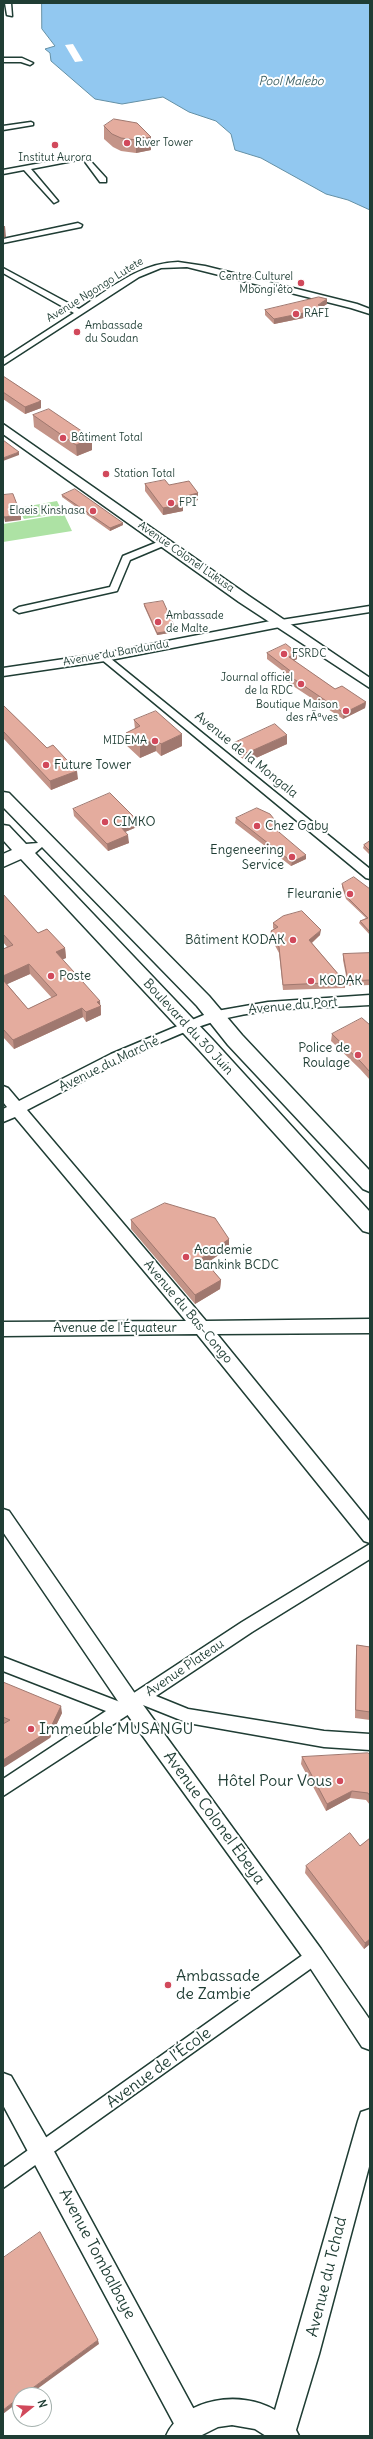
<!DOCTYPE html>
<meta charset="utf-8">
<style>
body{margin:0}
#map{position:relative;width:373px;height:2439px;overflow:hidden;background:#fff;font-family:Delius,sans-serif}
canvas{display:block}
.frame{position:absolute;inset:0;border:4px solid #1f3d34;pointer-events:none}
.north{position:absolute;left:12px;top:2387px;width:40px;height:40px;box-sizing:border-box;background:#fff;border:1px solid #a5b1ae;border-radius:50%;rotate:72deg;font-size:11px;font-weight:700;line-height:16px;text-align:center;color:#1f3d34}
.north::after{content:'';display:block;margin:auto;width:14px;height:18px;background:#d1495b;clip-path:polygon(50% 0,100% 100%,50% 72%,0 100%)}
</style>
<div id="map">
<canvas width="373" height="2439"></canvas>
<div class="frame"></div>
<div class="north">N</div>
</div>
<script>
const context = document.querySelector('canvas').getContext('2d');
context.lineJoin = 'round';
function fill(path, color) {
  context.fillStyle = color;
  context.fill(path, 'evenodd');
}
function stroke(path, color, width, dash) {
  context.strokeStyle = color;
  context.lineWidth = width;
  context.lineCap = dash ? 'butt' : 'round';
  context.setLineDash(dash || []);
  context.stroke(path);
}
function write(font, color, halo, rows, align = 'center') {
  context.font = font + ' Delius,sans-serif';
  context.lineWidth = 4;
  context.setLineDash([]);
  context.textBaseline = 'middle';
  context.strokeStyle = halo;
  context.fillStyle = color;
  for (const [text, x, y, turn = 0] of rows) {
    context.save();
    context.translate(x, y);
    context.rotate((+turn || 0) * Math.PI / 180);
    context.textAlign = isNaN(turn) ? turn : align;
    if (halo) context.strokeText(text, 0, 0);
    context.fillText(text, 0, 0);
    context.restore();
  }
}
fill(new Path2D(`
 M 57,501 L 63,513 L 24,519 L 18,508 Z
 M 64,514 L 72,531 L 3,542 L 3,524 Z`), '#ade2a4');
const water = new Path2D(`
 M 42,3 L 370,3 L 370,210 L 348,200 L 326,194 L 261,158 L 235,150 L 231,134 L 216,121 L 189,112 L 163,97 L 122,104 L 95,99 L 51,61 L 50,53 L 45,49 L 55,46 L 42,29 Z`);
fill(water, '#92c8f0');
stroke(water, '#6490a5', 1);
fill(new Path2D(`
 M 73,44 L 83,61 L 75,62 L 65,45 Z`), '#fff');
const minor = new Path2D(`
 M 5,3 L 11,3 L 12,16 L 7,15 Z
 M 3,58 L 22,58 L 33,63 L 30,65 L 21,62 L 3,62 Z
 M 31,122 L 33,123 L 33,125 L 3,130 L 3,126 Z
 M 85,155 L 106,178 L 106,182 L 100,182 L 83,159 L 31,169 L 58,201 L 54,203 L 24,170 L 3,174 L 3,170 Z
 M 78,223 L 82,225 L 81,227 L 3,243 L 3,239 Z
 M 178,262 L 205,266 L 357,304 L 370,309 L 370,314 L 351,308 L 187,267 L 161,268 L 139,277 L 3,365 L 3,359 L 74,313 L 3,273 L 3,268 L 79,309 C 110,289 139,263 178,262 Z
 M 165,539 L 170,542 L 168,544 L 130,560 L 117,591 L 19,613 L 14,610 L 19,607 L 110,587 L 123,556 Z
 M 370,606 L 370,612 L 281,626 L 276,623 L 281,620 Z
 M 105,654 L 370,869 L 370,879 L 366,878 L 101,659 L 101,655 Z
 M 370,1544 L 370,1559 L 252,1632 L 156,1696 L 188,1709 L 324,1731 L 370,1734 L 370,1750 L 324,1747 L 188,1723 L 143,1705 L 3,1796 L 3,1779 L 106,1711 L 3,1671 L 3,1657 L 120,1702 L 242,1622 Z
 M 314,1947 L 320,1950 L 323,1956 L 320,1962 L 3,2188 L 3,2168 Z`);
const tertiary = new Path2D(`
 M 281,619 L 287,623 L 285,626 L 105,661 L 3,676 L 3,668 L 105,653 Z
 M 370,995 L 370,1005 C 321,1008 263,1007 216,1021 C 150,1042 88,1079 27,1110 L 206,1321 L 370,1319 L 370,1333 L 217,1334 L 370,1522 L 370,1543 L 364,1541 L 197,1334 L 3,1336 L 3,1322 L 186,1321 L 15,1117 L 3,1122 L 3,1109 L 7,1107 L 3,1102 L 3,1086 L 8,1088 L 19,1101 L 111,1054 L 211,1012 L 268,1002 Z
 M 3,1509 L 9,1511 L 138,1698 L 321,1949 L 370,2020 L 370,2050 L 362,2047 L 307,1963 L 124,1710 L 3,1532 Z
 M 3,2073 L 11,2076 L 50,2144 L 198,2417 L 201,2426 L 198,2435 L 180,2435 L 3,2105 Z`);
const secondary = new Path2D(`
 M 3,424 L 249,596 L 370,678 L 370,688 L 239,602 L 3,434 Z
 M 370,2109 L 370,2163 L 319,2354 L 296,2430 L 299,2436 L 266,2436 L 255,2429 L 232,2425 L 218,2427 L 200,2436 L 166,2436 C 183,2397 242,2390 275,2410 L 358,2121 L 361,2112 Z`);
const primary = new Path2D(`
 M 3,792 L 9,793 L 209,996 L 242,1035 L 370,1171 L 370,1192 L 363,1189 L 228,1045 L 197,1006 L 42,847 L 35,853 L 213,1040 L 370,1212 L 370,1233 L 363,1231 L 199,1050 L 21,859 L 3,867 L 3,854 L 12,850 L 3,840 L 3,825 L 9,826 L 26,844 L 38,843 L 3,807 Z`);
stroke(minor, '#1f3d34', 3);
stroke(tertiary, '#1f3d34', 3);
stroke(secondary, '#1f3d34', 3);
stroke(primary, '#1f3d34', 3);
fill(minor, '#fff');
fill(tertiary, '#fff');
fill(secondary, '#fff');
fill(primary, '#fff');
fill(new Path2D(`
 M 104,126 L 151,137 L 151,150 L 136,153 L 121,151 L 113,147 L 104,139 Z
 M 327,304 L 323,306 L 328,308 L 328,313 L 274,324 L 265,315 L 265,310 Z
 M 3,376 L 41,401 L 41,408 L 25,414 L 3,399 Z
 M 33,415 L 92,438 L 92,450 L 77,456 L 34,427 Z
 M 145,484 L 169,485 L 198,493 L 198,500 L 183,504 L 183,511 L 163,515 L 145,491 Z
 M 62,495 L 123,523 L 123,525 L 110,531 L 62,497 Z
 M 144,604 L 176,632 L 157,635 L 144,606 Z
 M 267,653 L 297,653 L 297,659 L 294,661 L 335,689 L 366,702 L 365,708 L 343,719 L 287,682 L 288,675 L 267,659 Z
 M 3,705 L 47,748 L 78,779 L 51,790 L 3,738 Z
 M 134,720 L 182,746 L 161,756 L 156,751 L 140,758 L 126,745 L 126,733 L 135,729 Z
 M 234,743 L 287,744 L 247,762 L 234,752 Z
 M 73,809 L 136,819 L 137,827 L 125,832 L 129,843 L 108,851 L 74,816 Z
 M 236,818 L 278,824 L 278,828 L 276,830 L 306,859 L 291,866 L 235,823 Z
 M 370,841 L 370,855 L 363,848 L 364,845 Z
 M 342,884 L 370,889 L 370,935 L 359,923 L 360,921 L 366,918 L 346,899 L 342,887 Z
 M 3,894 L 38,933 L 65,948 L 66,958 L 62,959 L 101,1006 L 101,1015 L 86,1022 L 83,1017 L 14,1049 L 3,1037 L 3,949 L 7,947 L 3,942 ZM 30,974 L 52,998 L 28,1009 L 7,984 Z
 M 273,923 L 320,935 L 312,943 L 345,982 L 345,988 L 283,990 L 279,953 L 270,936 L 271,931 L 274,929 L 273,928 Z
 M 370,953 L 370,985 L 348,986 L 343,960 L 343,954 Z
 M 370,1025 L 370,1080 L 360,1069 L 331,1041 L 332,1034 Z
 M 131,1220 L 229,1239 L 229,1248 L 207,1263 L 221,1280 L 220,1289 L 195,1304 L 131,1229 Z
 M 357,1645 L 370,1647 L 370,1720 L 355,1718 L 356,1653 Z
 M 3,1682 L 62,1713 L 50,1738 L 3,1724 Z
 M 370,1754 L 370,1805 L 366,1800 L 350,1798 L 326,1811 L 301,1764 L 302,1757 Z
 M 370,1838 L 370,1944 L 364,1949 L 305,1873 L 306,1866 L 360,1846 Z`), '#c49488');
fill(new Path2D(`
 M 151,137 L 151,150 L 136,153 L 136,140 Z
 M 3,226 L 5,226 L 6,237 L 3,238 Z
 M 327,299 L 327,304 L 318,310 L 318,305 Z
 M 328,308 L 328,313 L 274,324 L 274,319 Z
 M 41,401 L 41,408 L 25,414 L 25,407 Z
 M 92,438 L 92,450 L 77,456 L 76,445 Z
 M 19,452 L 19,455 L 3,461 L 3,458 Z
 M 198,493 L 198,500 L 183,504 L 183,511 L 163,515 L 163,508 L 178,498 Z
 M 21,515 L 21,520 L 5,522 L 4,517 Z
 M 123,523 L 123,525 L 110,531 L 110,528 Z
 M 176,630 L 176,632 L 157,635 L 157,633 Z
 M 297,653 L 297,659 L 289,663 L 289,657 Z
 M 366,702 L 365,708 L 343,719 L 344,713 Z
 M 182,734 L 182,746 L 161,756 L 161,744 Z
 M 287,735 L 287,744 L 247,762 L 247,753 Z
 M 156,739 L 156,751 L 140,758 L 140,746 Z
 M 77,771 L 78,779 L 51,790 L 50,781 Z
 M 136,819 L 137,827 L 120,834 L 120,826 Z
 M 278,824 L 278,828 L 273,831 L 273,827 Z
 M 128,835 L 129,843 L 108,851 L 107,844 Z
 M 306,855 L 306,859 L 291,866 L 292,862 Z
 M 321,930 L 320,935 L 309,945 L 309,940 Z
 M 65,948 L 66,958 L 57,962 L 56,952 Z
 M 29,964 L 30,974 L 3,986 L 3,976 Z
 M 100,1001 L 101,1015 L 86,1022 L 86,1012 L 97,1002 Z
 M 82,1008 L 83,1017 L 14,1049 L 13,1040 Z
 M 229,1239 L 229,1248 L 202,1266 L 202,1258 Z
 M 221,1280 L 220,1289 L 195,1304 L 195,1295 Z
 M 61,1706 L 62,1713 L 50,1738 L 3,1768 L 3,1760 Z
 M 352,1791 L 350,1798 L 326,1811 L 327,1804 Z
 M 370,1939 L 370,1944 L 364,1949 L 365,1943 Z
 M 98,2340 L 99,2344 L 29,2395 L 23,2395 Z
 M 20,2397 L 20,2401 L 3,2414 L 3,2410 Z`), '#a0786f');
const building = new Path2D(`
 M 114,119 L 137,123 L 151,137 L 136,140 L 121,138 L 112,134 L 104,126 Z
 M 319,297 L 327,299 L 318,305 L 328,308 L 274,319 L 265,310 Z
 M 3,376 L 41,401 L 25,407 L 3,392 Z
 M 49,409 L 92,438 L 76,445 L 33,415 Z
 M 3,440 L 19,452 L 3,458 Z
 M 165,480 L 169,485 L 189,481 L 198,493 L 178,498 L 183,504 L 163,508 L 145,484 Z
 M 75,489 L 123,523 L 110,528 L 62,495 Z
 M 13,494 L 21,515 L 4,517 L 3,514 L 3,495 Z
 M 163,601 L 176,630 L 157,633 L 144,604 Z
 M 286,644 L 297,653 L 289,657 L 335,689 L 342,686 L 366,702 L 344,713 L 288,675 L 293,673 L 267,653 Z
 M 3,705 L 47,748 L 53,745 L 77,771 L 50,781 L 3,731 Z
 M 156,711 L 182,734 L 161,744 L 156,739 L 140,746 L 126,733 L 140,726 L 134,720 Z
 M 275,724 L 287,735 L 247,753 L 234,743 Z
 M 110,793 L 136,819 L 120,826 L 128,835 L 107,844 L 73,809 Z
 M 257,808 L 270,814 L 278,824 L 273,827 L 306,855 L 292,862 L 236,818 Z
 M 370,841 L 370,851 L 364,845 Z
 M 354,877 L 370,889 L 370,932 L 360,921 L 368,918 L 346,896 L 342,884 Z
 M 3,894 L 38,933 L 47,929 L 65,948 L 56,952 L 100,1001 L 97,1002 L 101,1006 L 86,1012 L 82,1008 L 13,1040 L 3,1029 L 3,980 L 28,1009 L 57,995 L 29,964 L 3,976 L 3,949 L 13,945 L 3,934 Z
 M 302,911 L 321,930 L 309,940 L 345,982 L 283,985 L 279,947 L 271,931 L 278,927 L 273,923 L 283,916 Z
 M 370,953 L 370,980 L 348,981 L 343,954 Z
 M 362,1018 L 370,1025 L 370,1072 L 361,1062 L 332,1034 Z
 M 165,1203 L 215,1218 L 229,1239 L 202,1258 L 221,1280 L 195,1295 L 131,1220 Z
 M 357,1645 L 370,1647 L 370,1712 L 356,1710 Z
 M 3,1682 L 61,1706 L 49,1731 L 3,1760 L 3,1724 L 10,1720 L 3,1717 Z
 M 368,1753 L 370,1754 L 370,1796 L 368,1793 L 352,1791 L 327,1804 L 302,1757 Z
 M 350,1833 L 360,1846 L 370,1838 L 370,1939 L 365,1943 L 306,1866 Z
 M 40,2232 L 98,2340 L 23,2395 L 20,2395 L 20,2397 L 3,2410 L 3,2258 Z`);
fill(building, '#e4ac9e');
stroke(building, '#a0786f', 1);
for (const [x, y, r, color] of [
 [127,143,4,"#d1495b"],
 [55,145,4,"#d1495b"],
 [301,283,4,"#d1495b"],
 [296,314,4,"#d1495b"],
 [77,332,4,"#d1495b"],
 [63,438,4,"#d1495b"],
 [106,474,4,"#d1495b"],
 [171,503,4,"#d1495b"],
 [93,511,4,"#d1495b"],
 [158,622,4,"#d1495b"],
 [284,654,4,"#d1495b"],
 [301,684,4,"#d1495b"],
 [346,711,4,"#d1495b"],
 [155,741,4,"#d1495b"],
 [46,765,4,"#d1495b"],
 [105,822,4,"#d1495b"],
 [257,826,4,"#d1495b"],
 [292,857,4,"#d1495b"],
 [350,894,4,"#d1495b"],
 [293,940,4,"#d1495b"],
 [51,976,4,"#d1495b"],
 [311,981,4,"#d1495b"],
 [358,1055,4,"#d1495b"],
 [186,1257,4,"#d1495b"],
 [31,1729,4,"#d1495b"],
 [340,1781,4,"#d1495b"],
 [168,1985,4,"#d1495b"]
]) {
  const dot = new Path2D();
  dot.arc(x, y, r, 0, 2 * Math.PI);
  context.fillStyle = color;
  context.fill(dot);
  stroke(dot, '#fff', 1.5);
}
write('11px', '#1f3d34', '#fff', [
 ["River Tower",135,143],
 ["Institut Aurora",55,158,"center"],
 ["Centre Culturel",293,277,"right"],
 ["Mbongi'êto",293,290,"right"],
 ["RAFI",304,314],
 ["Ambassade",85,326],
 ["du Soudan",85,339],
 ["Bâtiment Total",71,438],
 ["Station Total",114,474],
 ["FPI",179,503],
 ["Elaeis Kinshasa",85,511,"right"],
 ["Ambassade",166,616],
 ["de Malte",166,629],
 ["FSRDC",292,654],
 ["Journal officiel",293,678,"right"],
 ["de la RDC",293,691,"right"],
 ["Boutique Maison",338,705,"right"],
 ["des rÃªves",338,718,"right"],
 ["MIDEMA",147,741,"right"]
], 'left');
write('11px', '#1f3d34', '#fff', [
 ["Avenue Ngongo Lutete",95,290,-32],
 ["Avenue Colonel Lukusa",186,557,35],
 ["Avenue du Bandundu",116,653,-10]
]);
write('italic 12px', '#3c6063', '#fff', [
 ["Pool Malebo",291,82]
]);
write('13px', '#1f3d34', '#fff', [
 ["Avenue de la Mongala",246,755,39],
 ["Avenue du Port",293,1006,-5],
 ["Boulevard du 30 Juin",188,1027,47],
 ["Avenue du Marché",109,1064,-26],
 ["Avenue du Bas-Congo",188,1312,50],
 ["Avenue de l'Équateur",115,1328],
 ["Avenue Plateau",185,1668,-34]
]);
write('13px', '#1f3d34', '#fff', [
 ["Future Tower",54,765],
 ["CIMKO",113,822],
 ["Chez Gaby",265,826],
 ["Engeneering",284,850,"right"],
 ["Service",284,865,"right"],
 ["Fleuranie",342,894,"right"],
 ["Bâtiment KODAK",285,940,"right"],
 ["Poste",59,976],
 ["KODAK",319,981],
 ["Police de",350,1048,"right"],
 ["Roulage",350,1063,"right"],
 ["Academie",194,1250],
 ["Bankink BCDC",194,1265]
], 'left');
write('16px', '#1f3d34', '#fff', [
 ["Immeuble MUSANGU",39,1729],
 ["Hôtel Pour Vous",332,1781,"right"],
 ["Ambassade",176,1976],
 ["de Zambie",176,1994]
], 'left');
write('16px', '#1f3d34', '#fff', [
 ["Avenue Colonel Ebeya",214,1818,54],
 ["Avenue de l’École",159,2068,-36],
 ["Avenue Tombalbaye",97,2254,62],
 ["Avenue du Tchad",327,2277,-76]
]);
</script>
